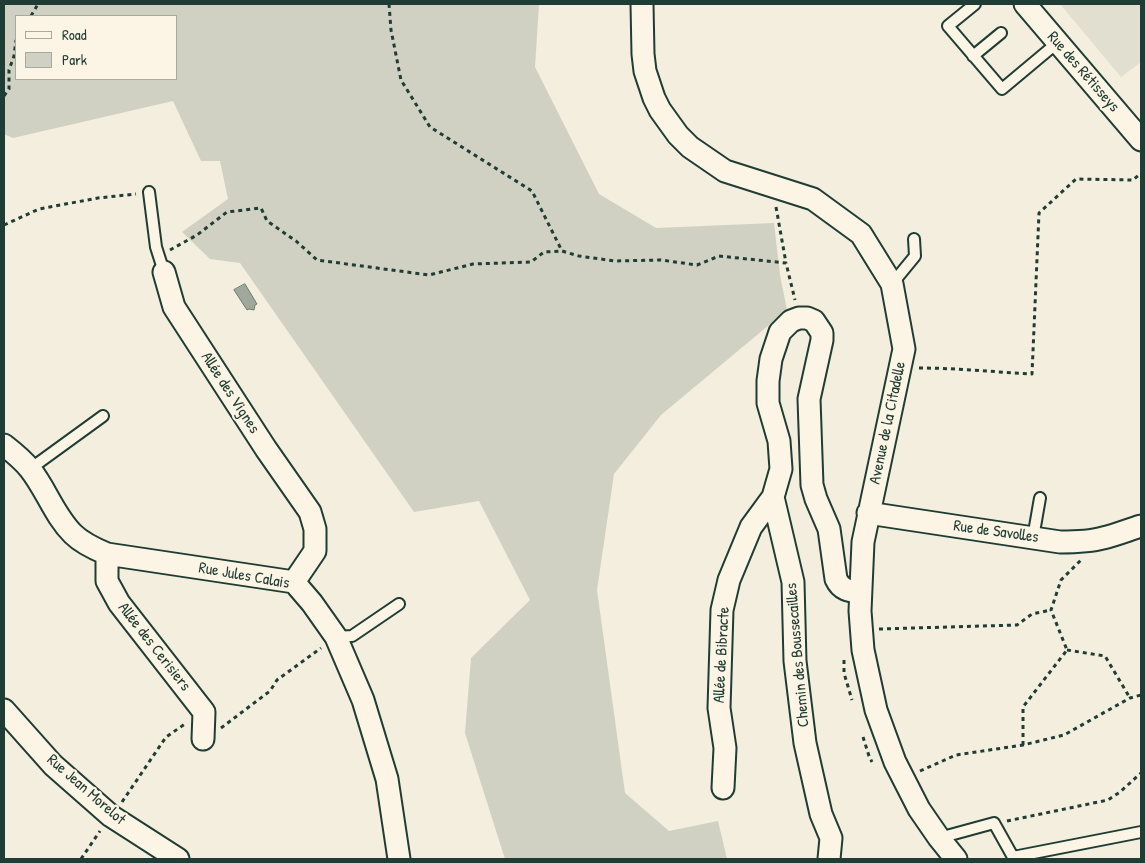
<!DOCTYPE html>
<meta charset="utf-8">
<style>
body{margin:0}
#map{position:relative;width:1145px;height:863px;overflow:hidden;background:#f3eede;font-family:"Patrick Hand",sans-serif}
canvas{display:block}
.frame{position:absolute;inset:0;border:5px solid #1f3d34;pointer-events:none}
.legend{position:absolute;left:15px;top:15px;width:162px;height:65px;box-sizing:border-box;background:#fcf5e5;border:1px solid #a4ab9e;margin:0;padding:6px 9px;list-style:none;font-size:15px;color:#1f3d34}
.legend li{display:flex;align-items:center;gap:10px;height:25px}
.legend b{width:25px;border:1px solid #a4ab9e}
</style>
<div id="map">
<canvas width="1145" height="863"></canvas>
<div class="frame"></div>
<ul class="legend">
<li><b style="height:6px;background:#fcf5e5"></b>Road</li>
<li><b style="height:14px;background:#d0d1c2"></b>Park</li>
</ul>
</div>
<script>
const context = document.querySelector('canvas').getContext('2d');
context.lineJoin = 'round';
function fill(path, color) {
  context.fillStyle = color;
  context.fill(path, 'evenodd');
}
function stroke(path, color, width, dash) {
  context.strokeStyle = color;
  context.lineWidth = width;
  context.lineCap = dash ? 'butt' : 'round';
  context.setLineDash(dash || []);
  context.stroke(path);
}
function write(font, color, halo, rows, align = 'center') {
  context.font = font + ' "Patrick Hand",sans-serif';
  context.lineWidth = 4.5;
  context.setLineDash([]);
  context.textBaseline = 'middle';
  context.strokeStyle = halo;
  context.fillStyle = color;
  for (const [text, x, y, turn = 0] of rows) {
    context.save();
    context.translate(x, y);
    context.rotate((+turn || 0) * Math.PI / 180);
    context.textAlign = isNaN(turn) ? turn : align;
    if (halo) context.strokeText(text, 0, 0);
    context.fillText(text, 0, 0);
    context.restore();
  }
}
fill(new Path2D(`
 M 1060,4 L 1141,4 L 1141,62 L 1121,77 Z`), '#e1dfd0');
fill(new Path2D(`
 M 4,4 L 539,4 L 535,67 L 599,194 L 656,228 L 774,223 L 780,275 L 787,310 L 661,415 L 614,474 L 597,590 L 625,793 L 669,831 L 718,821 L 727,859 L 505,859 L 465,733 L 471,658 L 530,600 L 479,501 L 414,512 L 240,263 L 210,259 L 182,232 L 228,199 L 220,161 L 201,161 L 173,101 L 13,138 L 4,134 ZM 16,16 L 176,16 L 176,79 L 16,79 Z`), '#d0d1c2');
const water = new Path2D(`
 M 245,284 L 257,304 L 255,305 L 254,310 L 249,309 L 247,310 L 234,290 Z`);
fill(water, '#a0a89b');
stroke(water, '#6c7d72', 1);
const lane = new Path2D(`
 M 975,4 L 948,26 L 1002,89 L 1057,43
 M 973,56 L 1001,33
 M 149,192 L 156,247 L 164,272
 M 892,284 L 915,256 L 914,239
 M 30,469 L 103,416
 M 1033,538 L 1040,498
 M 336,637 L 352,636 L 399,604
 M 939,838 L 994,823 L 1013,857 L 1141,832`);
const street = new Path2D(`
 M 642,4 L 643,54 L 645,71 L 654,98 L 660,110 L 678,135 L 690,147 L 725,171 L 813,199 L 861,234 L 892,284 L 904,349 L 863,542 L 860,611 L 863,650 L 876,710 L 895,762 L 919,809 L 939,838 L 956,859
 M 1025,4 L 1141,140
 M 164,272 L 174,307 L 266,449 L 310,512 L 315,529 L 315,551 L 294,582
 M 4,445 C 13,452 23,460 30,469 C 46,489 54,515 73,534 C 82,543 95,549 107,554 L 294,582 L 312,603 L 336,637 L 363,700 L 387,779 L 399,859
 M 773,497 L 793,582 L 795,661 L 805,743 L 821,814 L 831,838 L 829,859
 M 868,513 L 1060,542 C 1074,542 1089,542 1103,538 C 1116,535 1128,530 1141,526
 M 107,554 L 107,581 L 119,603 L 204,712 L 203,739
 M 4,710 L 53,765 L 111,816 L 178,859
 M 723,788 L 725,748 L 719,708 L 722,610 L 729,580 L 751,527 L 773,497 L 781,469 L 779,441 L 768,403 L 768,381 L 771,359 L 780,332 L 791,321 L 799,318 L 807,318 L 814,321 L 822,333 L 822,340 L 809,399 L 812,485 L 816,499 L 829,529 L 836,579 C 841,590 849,591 860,592`);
stroke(lane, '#1f3d34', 14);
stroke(street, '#1f3d34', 25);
stroke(new Path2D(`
 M 389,4 L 391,30 L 401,80 L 430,127 L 532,191 L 562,251 L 579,256 L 615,261 L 661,260 L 697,265 L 719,256 L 786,263 L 795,300
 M 31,16 L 38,4
 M 4,96 L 9,89 L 9,70 L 14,56 L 16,40
 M 776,207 L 786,263
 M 4,225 L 39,209 L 98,198 L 136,194
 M 170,250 L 197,235 L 227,212 L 261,208 L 267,221 L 296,241 L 317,260 L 429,275 L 473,264 L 531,262 L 544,252 L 562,251
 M 919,368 C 956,368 994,372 1032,374 L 1039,213 L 1076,179 L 1133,180 L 1141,173
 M 879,629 L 1017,625 L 1032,614 L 1051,610
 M 1067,650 L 1105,656 L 1130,698
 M 844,660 L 844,673 L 852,700
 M 221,728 L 270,691 L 277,680 L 321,648
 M 863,737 L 869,756 L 872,762
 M 1023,745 L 1023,707 L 1067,650 L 1051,610 L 1061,580 L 1081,560
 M 920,771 L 956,755 L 1023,745 L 1064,735 L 1130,698 L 1141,695
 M 122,802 L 166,737 L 185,724
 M 1007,821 L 1108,800 L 1120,792 L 1141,773
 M 81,859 L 100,831`), '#1f3d34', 3, [4, 4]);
stroke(lane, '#fcf5e5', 10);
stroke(street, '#fcf5e5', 21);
write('16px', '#1f3d34', '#fcf5e5', [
 ["Rue des Rétisseys",1083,72,49],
 ["Allée des Vignes",230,393,57],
 ["Avenue de la Citadelle",888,423,-78],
 ["Rue de Savolles",996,532,8],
 ["Rue Jules Calais",244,576,10],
 ["Allée des Cerisiers",154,647,52],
 ["Allée de Bibracte",722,655,-87],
 ["Chemin des Boussecailles",798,655,-95],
 ["Rue Jean Morelot",86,790,41]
]);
</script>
